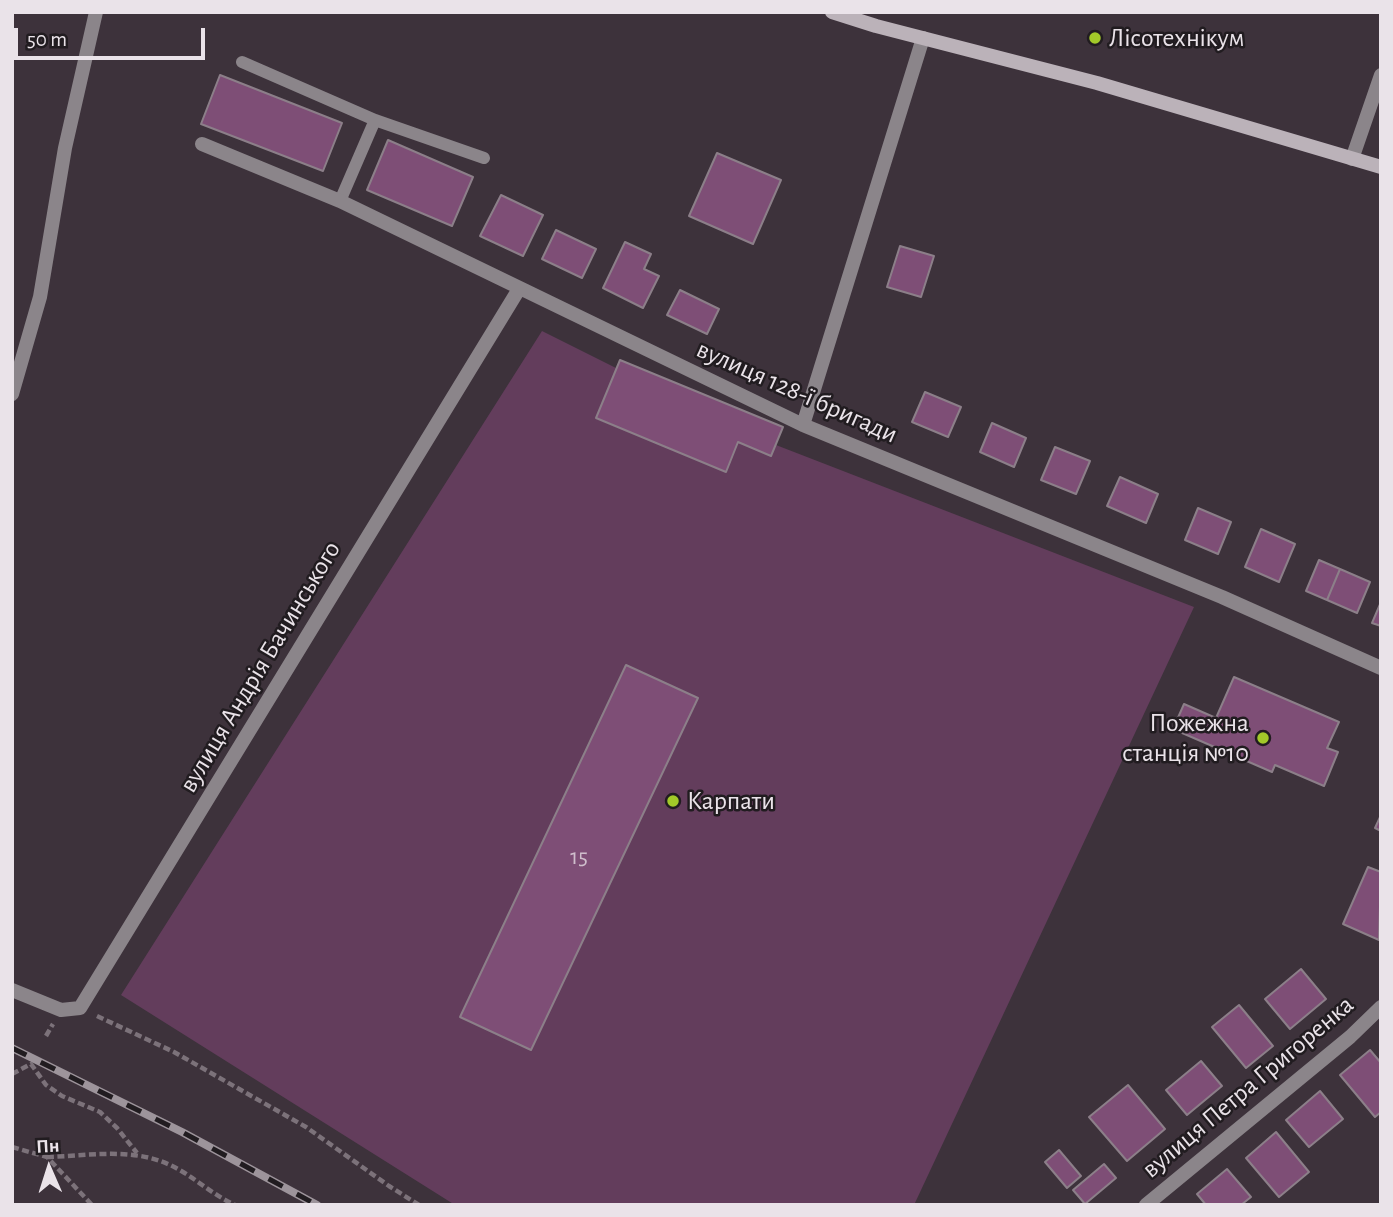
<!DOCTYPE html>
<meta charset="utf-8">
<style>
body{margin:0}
#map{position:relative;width:1393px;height:1217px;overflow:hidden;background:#3d323b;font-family:"Alegreya Sans",sans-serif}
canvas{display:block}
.frame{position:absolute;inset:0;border:14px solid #eae3e9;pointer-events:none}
.north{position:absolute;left:14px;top:1133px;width:70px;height:70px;-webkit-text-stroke:5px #211c20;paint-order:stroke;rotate:357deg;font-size:19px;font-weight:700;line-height:28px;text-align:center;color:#eae3e9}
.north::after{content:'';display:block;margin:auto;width:24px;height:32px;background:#eae3e9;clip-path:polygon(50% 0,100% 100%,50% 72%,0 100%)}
.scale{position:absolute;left:14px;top:28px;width:191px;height:32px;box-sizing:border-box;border:4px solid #eae3e9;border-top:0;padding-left:9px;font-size:21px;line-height:24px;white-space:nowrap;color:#eae3e9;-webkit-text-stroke:5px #211c20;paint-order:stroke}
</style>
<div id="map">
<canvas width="1393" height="1217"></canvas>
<div class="frame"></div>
<div class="north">Пн</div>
<div class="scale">50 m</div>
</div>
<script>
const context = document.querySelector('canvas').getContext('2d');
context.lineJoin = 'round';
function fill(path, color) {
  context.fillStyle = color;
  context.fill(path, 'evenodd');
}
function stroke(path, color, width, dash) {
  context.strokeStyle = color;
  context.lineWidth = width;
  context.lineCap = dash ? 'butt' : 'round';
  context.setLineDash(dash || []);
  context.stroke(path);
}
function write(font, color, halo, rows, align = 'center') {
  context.font = font + ' "Alegreya Sans",sans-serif';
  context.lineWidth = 5;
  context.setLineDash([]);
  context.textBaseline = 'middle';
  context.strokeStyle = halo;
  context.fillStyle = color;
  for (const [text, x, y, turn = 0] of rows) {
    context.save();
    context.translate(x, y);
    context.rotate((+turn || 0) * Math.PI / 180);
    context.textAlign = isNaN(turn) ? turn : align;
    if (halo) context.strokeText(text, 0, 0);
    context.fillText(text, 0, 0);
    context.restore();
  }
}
fill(new Path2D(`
 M 542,331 L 618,369 L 597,419 L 725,471 L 738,442 L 771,456 L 776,445 L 1194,607 L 914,1205 L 455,1205 L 121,995 Z`), '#633d5c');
const building = new Path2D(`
 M 220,75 L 342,123 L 323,171 L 201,124 Z
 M 388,140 L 473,177 L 452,226 L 367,190 Z
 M 717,153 L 781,180 L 753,244 L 689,216 Z
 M 501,195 L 543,215 L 523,256 L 480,236 Z
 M 556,230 L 596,249 L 582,278 L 542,259 Z
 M 625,242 L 651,254 L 644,269 L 659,276 L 643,308 L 603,288 Z
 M 900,246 L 934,256 L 921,297 L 887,287 Z
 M 680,290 L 719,309 L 707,334 L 667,315 Z
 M 620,360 L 783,427 L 771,456 L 738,442 L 726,472 L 596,418 Z
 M 925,392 L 961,407 L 948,437 L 912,422 Z
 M 992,423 L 1026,438 L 1014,467 L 980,452 Z
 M 1055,447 L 1090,461 L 1076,494 L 1041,480 Z
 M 1120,477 L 1158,494 L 1146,523 L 1107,506 Z
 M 1198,508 L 1231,522 L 1218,554 L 1185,540 Z
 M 1261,529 L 1295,544 L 1279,582 L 1245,567 Z
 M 1319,560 L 1340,569 L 1327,600 L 1306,591 Z
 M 1340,569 L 1370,582 L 1357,613 L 1327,600 Z
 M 1381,602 L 1381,626 L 1372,623 Z
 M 626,665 L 698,698 L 531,1050 L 460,1017 Z
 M 1234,677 L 1339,722 L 1327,748 L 1338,752 L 1324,786 L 1275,765 L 1272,772 L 1173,729 L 1184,704 L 1216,718 Z
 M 1381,815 L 1381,831 L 1375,828 Z
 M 1368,867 L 1381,872 L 1379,940 L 1343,924 Z
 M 1301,969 L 1326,999 L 1290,1029 L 1265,999 Z
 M 1239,1005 L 1273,1046 L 1246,1068 L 1212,1027 Z
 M 1370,1050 L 1381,1063 L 1381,1112 L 1375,1117 L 1340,1075 Z
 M 1201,1061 L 1222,1086 L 1187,1115 L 1166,1090 Z
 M 1128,1085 L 1165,1129 L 1127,1161 L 1089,1117 Z
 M 1320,1091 L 1343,1119 L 1309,1147 L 1286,1120 Z
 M 1276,1132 L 1309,1172 L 1279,1197 L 1246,1158 Z
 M 1059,1150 L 1081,1176 L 1067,1188 L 1045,1162 Z
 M 1104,1164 L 1116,1178 L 1085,1204 L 1073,1190 Z
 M 1227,1169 L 1251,1197 L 1241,1205 L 1206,1205 L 1197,1194 Z`);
fill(building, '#7e4e76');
stroke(building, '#8c7f89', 2);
stroke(new Path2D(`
 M 97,1016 L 174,1052 L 306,1127 L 389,1186 L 419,1205
 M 46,1036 L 53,1024
 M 12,1074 L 31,1064 L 46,1085 L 62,1096 L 100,1112 L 117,1128 L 137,1153
 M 12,1147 L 47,1157 L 92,1205
 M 47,1157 C 88,1156 132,1147 170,1165 C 192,1175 211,1194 235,1205`), '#7c727a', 4.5, [7, 3.5]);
stroke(new Path2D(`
 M 242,62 L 375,120 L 484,158
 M 340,201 L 375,120`), '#8b858a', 12);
stroke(new Path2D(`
 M 202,144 L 340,201 L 803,425 L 1222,597 L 1381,668
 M 1352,159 L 1381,75
 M 12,394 L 40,297 L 65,148 L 96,12
 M 803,425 L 923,38
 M 12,990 L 61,1010 L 80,1008 L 519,289
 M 1146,1205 L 1350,1037 L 1381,1007`), '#8b858a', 14);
stroke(new Path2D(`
 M 832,12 L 876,26 L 1097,83 L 1381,167`), '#bbb2b9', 14);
const rail = new Path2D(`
 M 12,1048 L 182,1132 L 317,1205`);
stroke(rail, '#9d949b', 8);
stroke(rail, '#211c20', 5, [16]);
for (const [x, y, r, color] of [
 [1095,38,7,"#a2c929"],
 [1263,738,7,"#a2c929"],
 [673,801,7,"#a2c929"]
]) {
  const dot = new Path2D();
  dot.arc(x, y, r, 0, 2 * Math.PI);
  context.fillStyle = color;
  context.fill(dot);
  stroke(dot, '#211c20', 2.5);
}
write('23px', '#cfbecc', null, [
 ["15",579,857]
]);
write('26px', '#eae3e9', '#211c20', [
 ["Лісотехнікум",1109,38],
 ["Пожежна",1249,723,"right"],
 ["станція №10",1249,753,"right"],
 ["Карпати",687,801]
], 'left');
write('26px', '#eae3e9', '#211c20', [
 ["вулиця 128-ї бригади",797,392,24],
 ["вулиця Андрія Бачинського",260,667,-59],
 ["вулиця Петра Григоренка",1248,1087,-40]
]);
</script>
